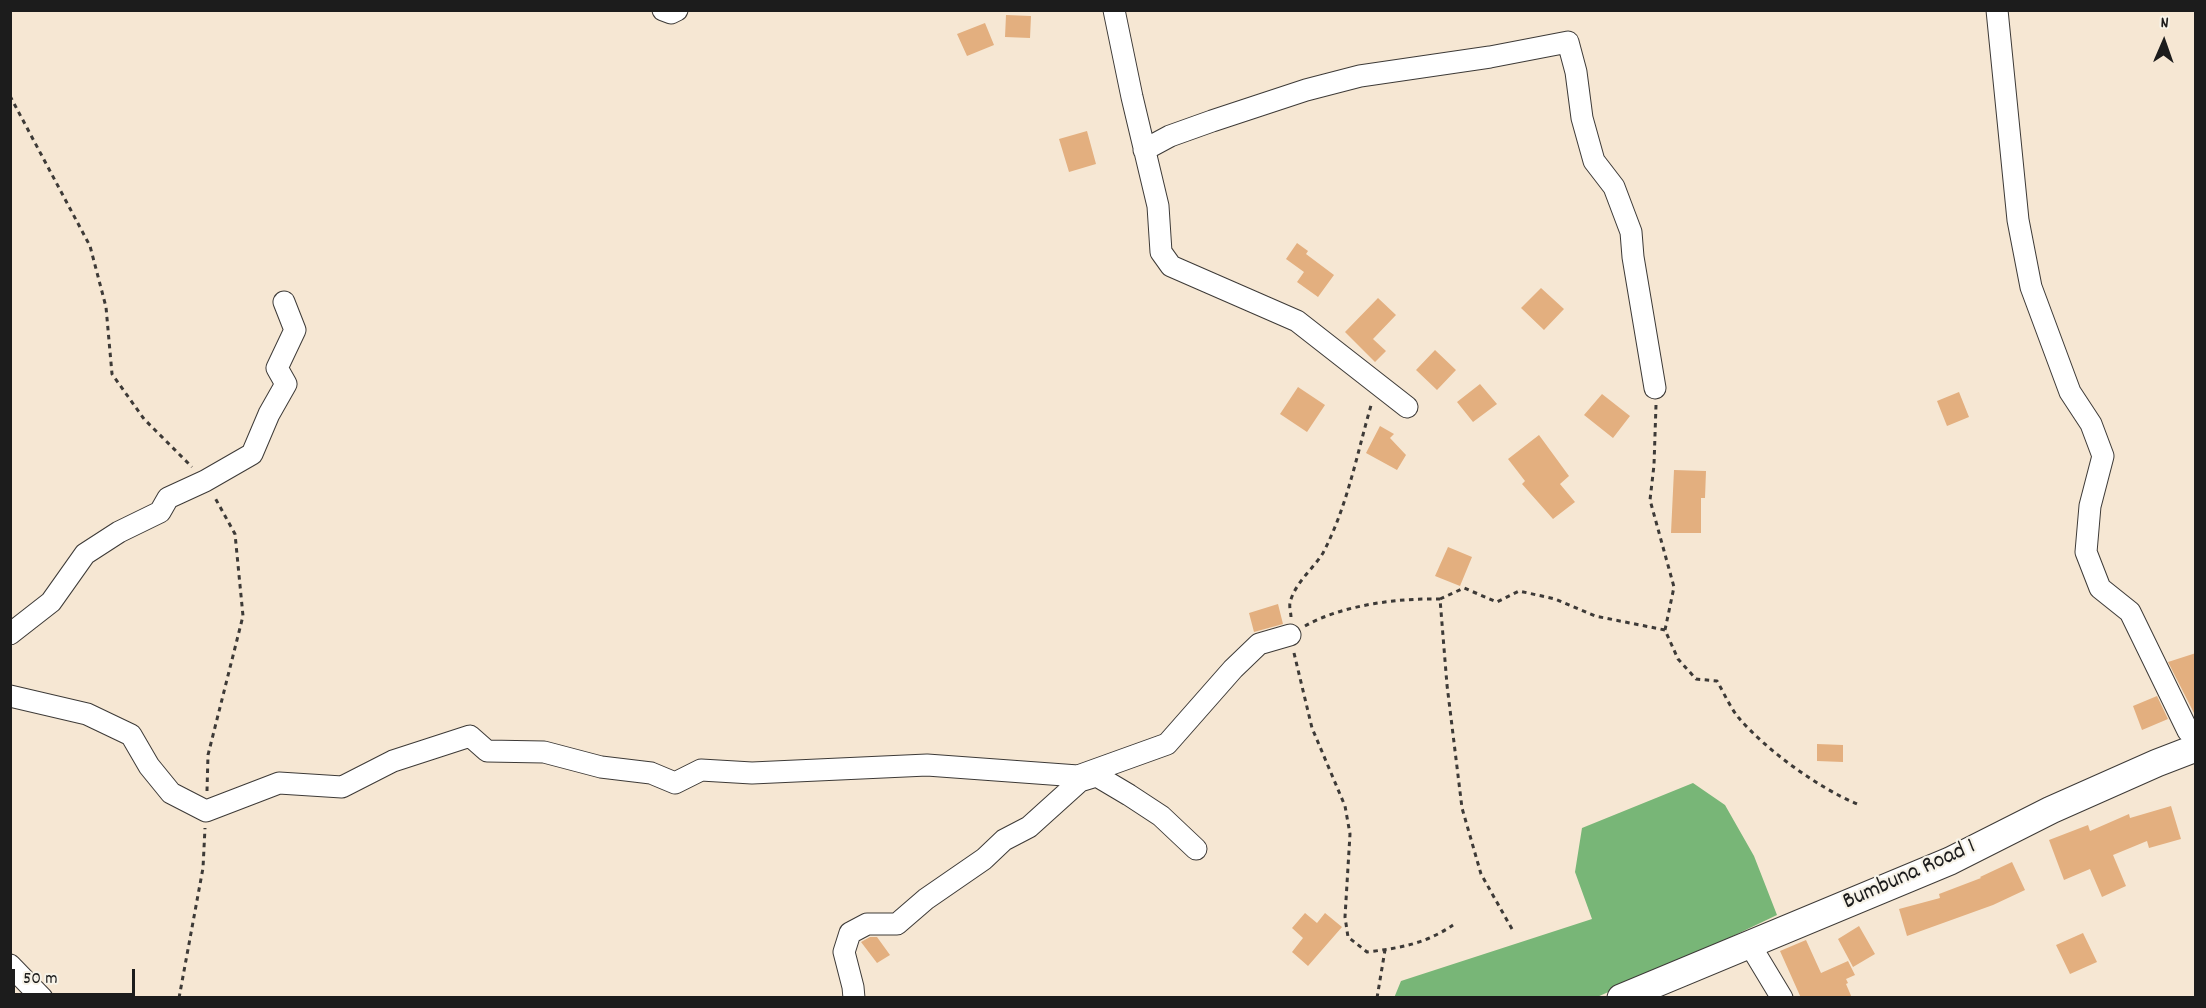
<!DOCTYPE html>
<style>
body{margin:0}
#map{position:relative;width:2206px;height:1008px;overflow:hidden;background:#f6e7d3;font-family:Dekko,sans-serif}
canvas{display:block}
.frame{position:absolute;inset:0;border:12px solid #1c1c1c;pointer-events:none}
.north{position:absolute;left:2134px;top:12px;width:60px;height:60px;-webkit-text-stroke:4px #f7f3e8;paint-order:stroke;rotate:2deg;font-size:16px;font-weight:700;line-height:24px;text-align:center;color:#1c1c1c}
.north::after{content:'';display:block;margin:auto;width:21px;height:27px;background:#1c1c1c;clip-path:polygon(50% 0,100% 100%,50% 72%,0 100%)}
.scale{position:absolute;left:12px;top:969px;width:123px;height:27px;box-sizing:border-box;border:3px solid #1c1c1c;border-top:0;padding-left:8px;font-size:18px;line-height:21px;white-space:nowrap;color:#1c1c1c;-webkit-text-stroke:4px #f7f3e8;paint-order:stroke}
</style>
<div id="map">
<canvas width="2206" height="1008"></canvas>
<div class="frame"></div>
<div class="north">N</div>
<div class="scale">50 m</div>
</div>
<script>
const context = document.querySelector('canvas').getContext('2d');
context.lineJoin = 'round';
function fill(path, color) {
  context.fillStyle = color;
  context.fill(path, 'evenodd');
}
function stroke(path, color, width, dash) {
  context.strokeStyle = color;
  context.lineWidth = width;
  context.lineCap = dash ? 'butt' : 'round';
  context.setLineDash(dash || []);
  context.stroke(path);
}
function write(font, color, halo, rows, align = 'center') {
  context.font = font + ' Dekko,sans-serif';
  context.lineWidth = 4.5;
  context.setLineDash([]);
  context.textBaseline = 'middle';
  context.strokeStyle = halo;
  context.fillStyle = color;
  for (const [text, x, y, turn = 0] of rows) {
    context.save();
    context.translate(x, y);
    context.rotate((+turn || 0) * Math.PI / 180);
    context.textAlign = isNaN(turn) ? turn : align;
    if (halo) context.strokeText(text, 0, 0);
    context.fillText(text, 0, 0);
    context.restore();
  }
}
fill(new Path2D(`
 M 1693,783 L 1725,805 L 1754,856 L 1777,915 L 1691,956 L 1597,997 L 1394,998 L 1401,981 L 1592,919 L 1575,872 L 1582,828 Z`), '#78b677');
fill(new Path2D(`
 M 1006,15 L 1031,16 L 1030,38 L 1005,37 Z
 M 985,23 L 994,45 L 967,56 L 957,34 Z
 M 1087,131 L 1096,164 L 1069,172 L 1059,139 Z
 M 1297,243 L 1308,251 L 1306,254 L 1334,275 L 1318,297 L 1297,282 L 1304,272 L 1286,259 Z
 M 1541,288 L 1564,309 L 1544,330 L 1521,308 Z
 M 1378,298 L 1396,315 L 1373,339 L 1386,351 L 1375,362 L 1345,332 Z
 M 1435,350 L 1456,370 L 1437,390 L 1416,370 Z
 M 1480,384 L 1497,404 L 1473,422 L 1457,402 Z
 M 1298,387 L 1325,405 L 1307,432 L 1280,414 Z
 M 1959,392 L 1969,417 L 1947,426 L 1937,401 Z
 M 1602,394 L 1630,416 L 1613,438 L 1584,415 Z
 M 1380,426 L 1394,434 L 1390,438 L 1406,455 L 1397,470 L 1366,453 Z
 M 1539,435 L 1569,476 L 1560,484 L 1575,502 L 1553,519 L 1522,484 L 1525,481 L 1508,459 Z
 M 1674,470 L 1706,471 L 1705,498 L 1701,498 L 1701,533 L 1671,533 Z
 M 1448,547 L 1472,557 L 1460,586 L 1435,576 Z
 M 1278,604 L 1283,624 L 1254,632 L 1249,613 Z
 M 2196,653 L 2196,717 L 2168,662 Z
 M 2157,696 L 2168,719 L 2142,730 L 2133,706 Z
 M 1817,744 L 1843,745 L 1843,762 L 1817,761 Z
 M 2171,806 L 2181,839 L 2149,848 L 2147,841 L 2113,855 L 2126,886 L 2102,897 L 2090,869 L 2064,880 L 2049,840 L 2088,825 L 2090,831 L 2129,814 L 2130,818 Z
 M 2012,862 L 2025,890 L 1993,905 L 1907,936 L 1899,909 L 1940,898 L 1939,894 L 1981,878 L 1980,877 Z
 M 1305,913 L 1317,923 L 1325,913 L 1342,927 L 1308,966 L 1292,952 L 1303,938 L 1292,928 Z
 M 1859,926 L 1875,954 L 1853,967 L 1838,939 Z
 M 2083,933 L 2097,962 L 2070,974 L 2056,945 Z
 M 870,937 L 877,937 L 890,955 L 877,963 L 861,942 Z
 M 1806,940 L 1821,973 L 1848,961 L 1855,975 L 1846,979 L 1848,983 L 1846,984 L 1852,998 L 1801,998 L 1780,951 Z`), '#e3af7f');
const minor = new Path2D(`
 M 663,10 L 671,13 L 677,10
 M 1114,10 L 1132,97 L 1158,206 L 1161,252 L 1171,266 L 1297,321 L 1407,407
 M 1997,10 L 2018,220 L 2031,287 L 2070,392 L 2091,424 L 2103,456 L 2090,506 L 2086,552 L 2100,588 L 2130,612 L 2188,731 L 2196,737
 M 1144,150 L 1170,136 L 1212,121 L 1306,90 L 1360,76 L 1490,57 L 1568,42 L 1576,72 L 1582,118 L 1594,161 L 1614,187 L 1631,232 L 1633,257 L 1655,388
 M 10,634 L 51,602 L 85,554 L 119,532 L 160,512 L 168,498 L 205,481 L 252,454 L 269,414 L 286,384 L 277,368 L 295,330 L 284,302
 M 10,696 L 87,714 L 131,735 L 149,766 L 171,793 L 206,811 L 279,783 L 342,787 L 393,761 L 470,736 L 487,751 L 544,752 L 601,767 L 651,773 L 675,783 L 701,770 L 752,773 L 927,765 L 1078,776 L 1167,744 L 1233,669 L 1259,644 L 1290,635
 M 1081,776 L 1097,776 L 1129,795 L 1161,816 L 1196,849
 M 1750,945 L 1782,998
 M 10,965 L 42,998
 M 854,998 L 853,987 L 844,952 L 850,933 L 867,924 L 897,924 L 926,899 L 984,859 L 1004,840 L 1029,827 L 1080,781 L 1093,777`);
const major = new Path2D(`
 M 1621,998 L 1950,861 L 2051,810 L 2157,763 L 2196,748`);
stroke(minor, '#3d3a37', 23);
stroke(major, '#3d3a37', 29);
stroke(new Path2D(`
 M 10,96 L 90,246 L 106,307 L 112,374 L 144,419 L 192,467
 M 1656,405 L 1654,465 L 1650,500 L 1674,587 L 1665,630
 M 1291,617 C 1291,613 1289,607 1290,603 C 1294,584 1313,569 1323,553 C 1348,505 1357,453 1372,402
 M 1305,626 C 1342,605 1398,598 1440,599
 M 1294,653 L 1312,728 L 1345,806 L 1350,834 L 1345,917 L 1348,937 L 1367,952 C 1400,948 1425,944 1453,925
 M 207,791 L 208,755 L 243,616 L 235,534 L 214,496
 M 1512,929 L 1481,874 L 1462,808 L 1447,685 L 1440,599 L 1464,588 L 1497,602 L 1519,591 L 1555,599 L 1595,616 L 1665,630 L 1678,659 L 1696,679 L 1717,681 C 1724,693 1730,707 1738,717 C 1766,750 1817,787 1857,804
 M 179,998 L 203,868 L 205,828
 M 1377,998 L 1385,950`), '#3d3a37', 3, [4.5, 4.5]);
stroke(minor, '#fff', 21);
stroke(major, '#fff', 27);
write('24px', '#1c1c1c', '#f7f3e8', [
 ["Bumbuna Road 1",1910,876,-24]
]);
</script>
